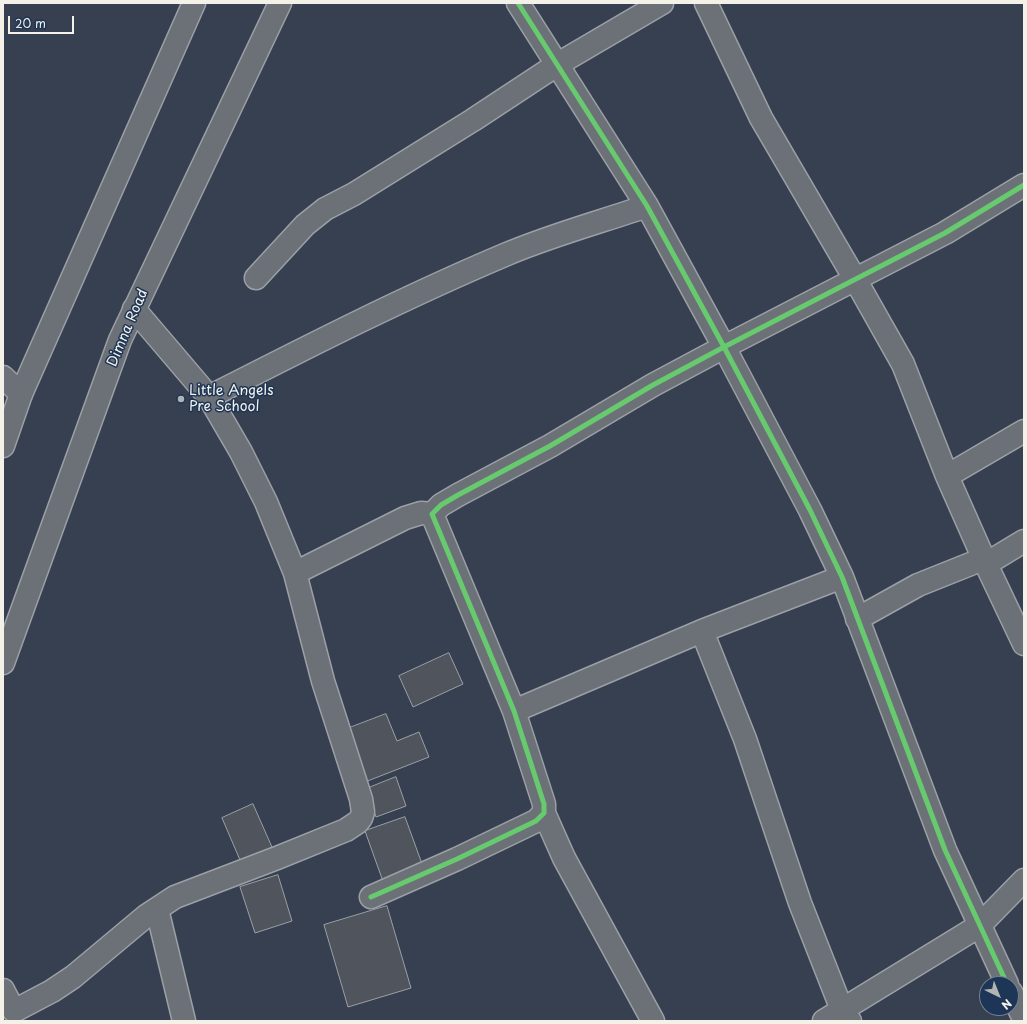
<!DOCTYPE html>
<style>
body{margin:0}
#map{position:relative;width:1027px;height:1024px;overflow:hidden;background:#364050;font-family:"Playpen Sans",sans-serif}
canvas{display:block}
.frame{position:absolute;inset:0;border:4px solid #f4f1e8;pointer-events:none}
.north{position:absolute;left:979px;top:976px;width:40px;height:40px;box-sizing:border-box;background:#1d3557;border:1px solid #738091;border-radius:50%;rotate:137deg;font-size:11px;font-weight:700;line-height:16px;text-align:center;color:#f4f1e8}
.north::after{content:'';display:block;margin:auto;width:14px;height:18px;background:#b2b3b3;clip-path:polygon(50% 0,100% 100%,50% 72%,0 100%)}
.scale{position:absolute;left:8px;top:16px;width:66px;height:18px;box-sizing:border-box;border:2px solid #f4f1e8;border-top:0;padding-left:5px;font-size:12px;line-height:14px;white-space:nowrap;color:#f4f1e8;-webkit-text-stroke:3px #1d3557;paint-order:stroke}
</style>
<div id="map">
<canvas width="1027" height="1024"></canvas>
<div class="frame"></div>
<div class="north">N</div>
<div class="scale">20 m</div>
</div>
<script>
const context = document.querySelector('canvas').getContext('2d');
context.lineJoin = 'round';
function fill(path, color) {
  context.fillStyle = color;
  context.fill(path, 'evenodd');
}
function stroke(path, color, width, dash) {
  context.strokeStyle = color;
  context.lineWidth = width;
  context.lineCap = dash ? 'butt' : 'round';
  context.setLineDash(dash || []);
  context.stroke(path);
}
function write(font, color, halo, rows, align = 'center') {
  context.font = font + ' "Playpen Sans",sans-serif';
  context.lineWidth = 3;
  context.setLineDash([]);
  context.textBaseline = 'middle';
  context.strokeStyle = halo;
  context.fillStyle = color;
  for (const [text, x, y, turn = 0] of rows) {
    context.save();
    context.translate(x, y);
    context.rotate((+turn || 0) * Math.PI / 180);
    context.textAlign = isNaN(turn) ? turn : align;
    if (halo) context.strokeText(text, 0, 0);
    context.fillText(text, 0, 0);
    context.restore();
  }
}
const building = new Path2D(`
 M 449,653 L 463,684 L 413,707 L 399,676 Z
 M 386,714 L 397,741 L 419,732 L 429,757 L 365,782 L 344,730 Z
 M 396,777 L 406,806 L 376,817 L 366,789 Z
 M 253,804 L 275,854 L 243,867 L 222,818 Z
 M 405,817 L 425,872 L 385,887 L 365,831 Z
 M 278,875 L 292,921 L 255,933 L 240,887 Z
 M 387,906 L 411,988 L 348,1007 L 324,925 Z`);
fill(building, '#4f545d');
stroke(building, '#9ca0a6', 1);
const street = new Path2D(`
 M 518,3 L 647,206 L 724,347 L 945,233 L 1024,185
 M 706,3 L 761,118 L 855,279 L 903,364 L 947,476 L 986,564 L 1024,644
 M 256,278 L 305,225 L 325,209 L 354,194 L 473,120 L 558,64 L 662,3
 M 134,309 L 209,397 L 241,452 L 266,502 L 295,573 L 405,518 L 421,513 L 432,514
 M 3,377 L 21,394
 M 209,397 C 307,347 405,297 507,254 C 552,235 600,222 647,206
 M 947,476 L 1024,431
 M 986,564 L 1024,541
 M 857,619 L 918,585 L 983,559
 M 702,631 L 745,739 L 800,903 L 842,1010 L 850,1021
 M 514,711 L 702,631 L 842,577
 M 544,813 L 564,858 L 653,1021
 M 371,897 L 457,859 L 536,821 L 544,813 L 544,804 L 514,711 L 432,514 L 441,505 L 458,495 L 550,446 L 653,385 L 724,347 L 810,510 L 842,577 L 945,850 L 1007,984
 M 157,909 L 184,1021
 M 3,990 L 14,1011 L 52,991 L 73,977 L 146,916 L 175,897 L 277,858 L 346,830 L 358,822 L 361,818 L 363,812 L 361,799 L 323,681 L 295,573
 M 1011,992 L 1024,1019
 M 824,1021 L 979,926 L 1024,880`);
const secondary = new Path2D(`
 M 3,446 L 21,394 L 194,3
 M 3,663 L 120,340 L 280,3`);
stroke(street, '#9ca0a6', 25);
stroke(secondary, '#9ca0a6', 25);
stroke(street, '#6c7077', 22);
stroke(secondary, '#6c7077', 22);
stroke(new Path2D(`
 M 518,3 L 647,206 L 724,347 L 945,233 L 1024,185
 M 371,897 L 457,859 L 536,821 L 544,813 L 544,804 L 514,711 L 432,514 L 441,505 L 458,495 L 550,446 L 653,385 L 724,347 L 810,510 L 842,577 L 945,850 L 1007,984`), '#67ca6e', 5);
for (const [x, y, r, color] of [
 [181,399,4,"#b2b3b3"]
]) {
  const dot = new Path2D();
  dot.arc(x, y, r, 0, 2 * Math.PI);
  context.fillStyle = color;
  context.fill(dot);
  stroke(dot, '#1d3557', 1.5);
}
write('14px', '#f4f1e8', '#1d3557', [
 ["Dimna Road",128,328,-67]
]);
write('14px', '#f4f1e8', '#1d3557', [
 ["Little Angels",189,391],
 ["Pre School",189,407]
], 'left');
</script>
